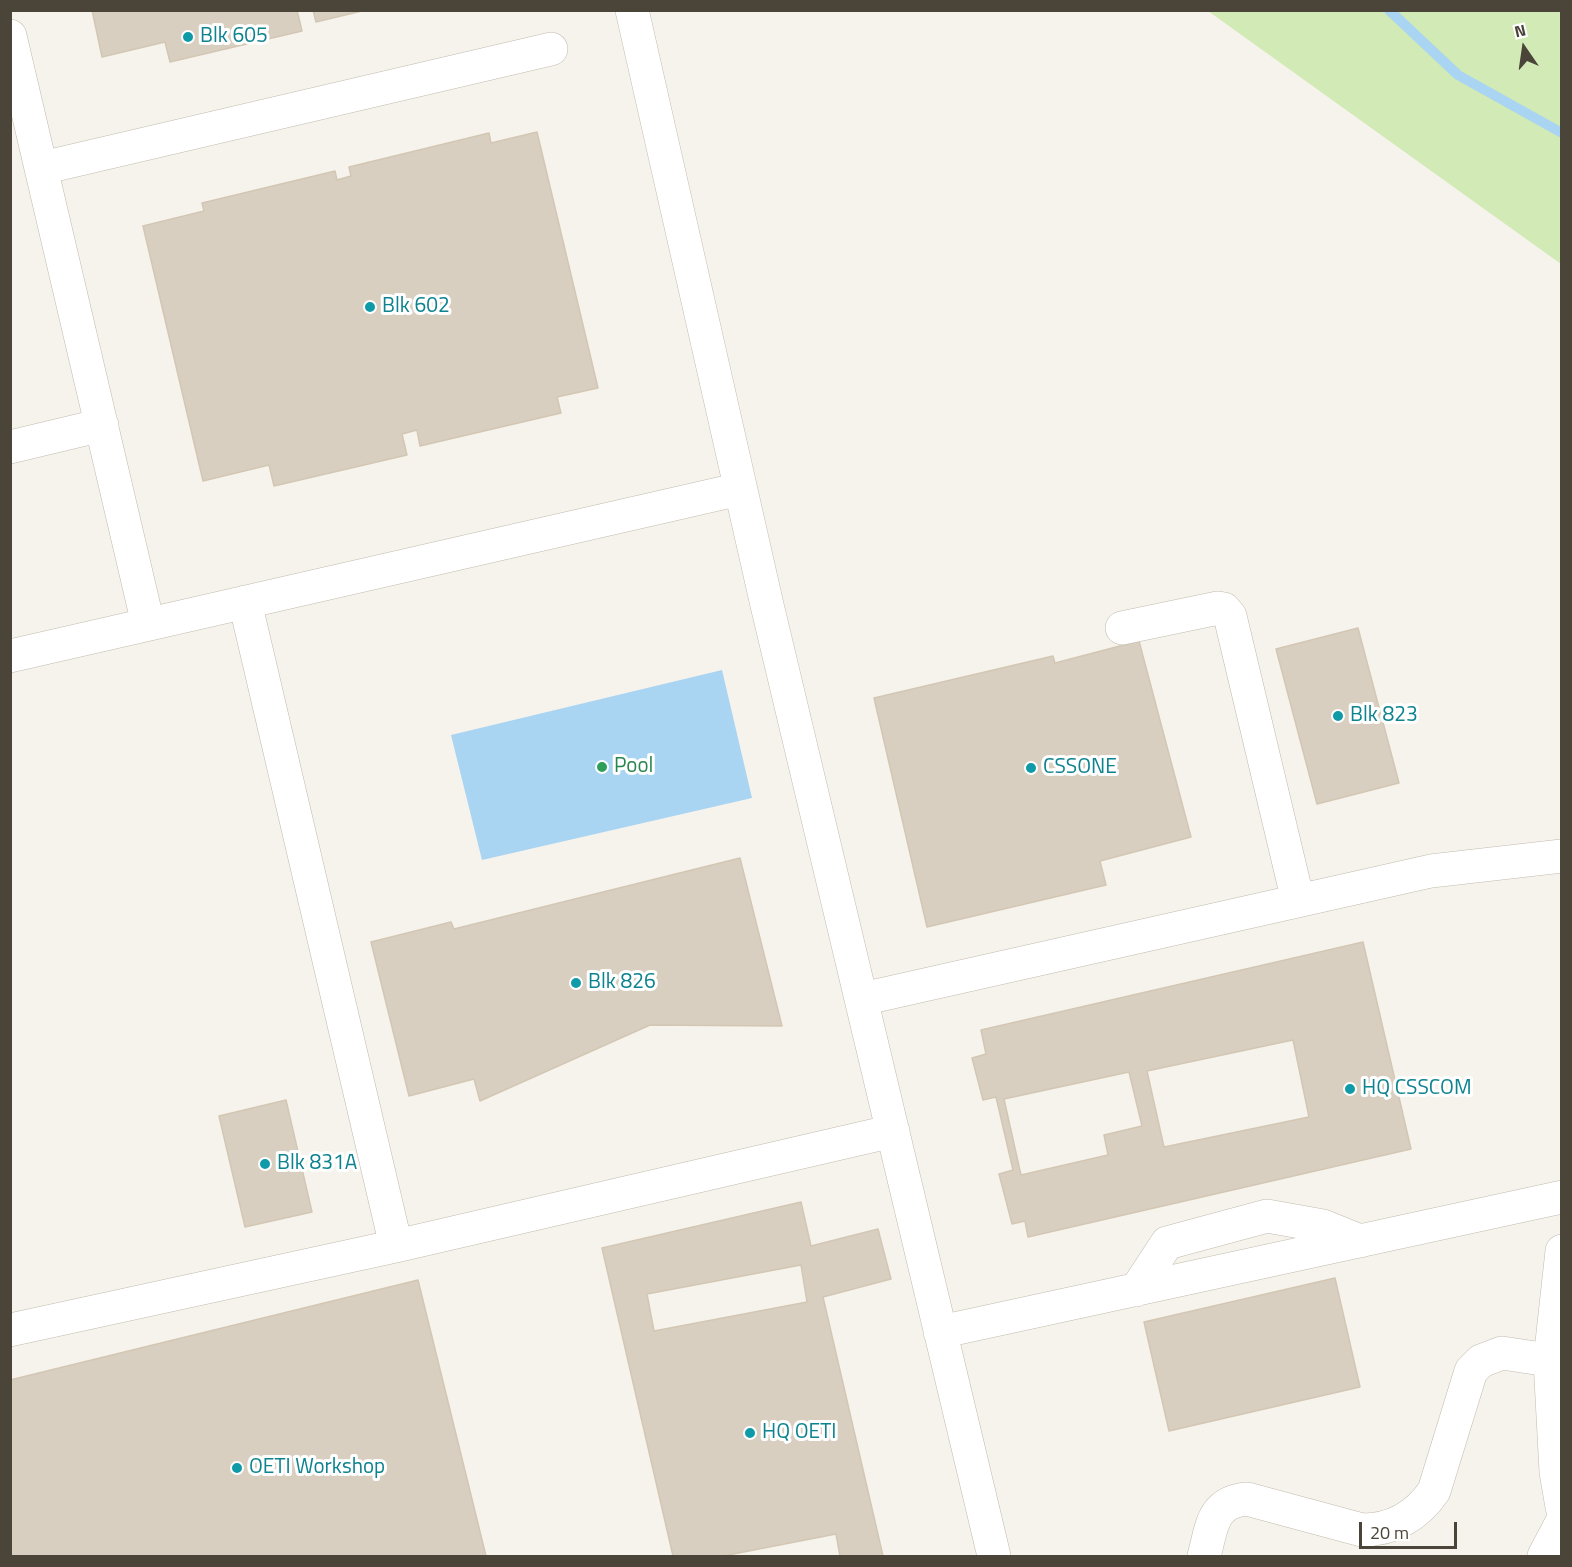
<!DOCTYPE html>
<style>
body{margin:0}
#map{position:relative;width:1572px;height:1567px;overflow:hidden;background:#f6f3ec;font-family:"Titillium Web",sans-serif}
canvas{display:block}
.frame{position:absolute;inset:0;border:12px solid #4b4439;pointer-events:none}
.north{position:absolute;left:1494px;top:18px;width:60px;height:60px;-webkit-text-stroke:4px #fff;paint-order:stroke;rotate:347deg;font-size:16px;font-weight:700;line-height:24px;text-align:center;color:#4b4439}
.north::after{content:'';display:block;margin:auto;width:21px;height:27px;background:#4b4439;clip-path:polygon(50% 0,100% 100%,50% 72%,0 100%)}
.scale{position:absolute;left:1359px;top:1522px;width:98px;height:27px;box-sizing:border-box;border:3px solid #4b4439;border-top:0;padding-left:8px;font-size:18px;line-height:21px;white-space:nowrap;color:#4b4439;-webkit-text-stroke:4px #fff;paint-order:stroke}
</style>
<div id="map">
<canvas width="1572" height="1567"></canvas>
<div class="frame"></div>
<div class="north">N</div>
<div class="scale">20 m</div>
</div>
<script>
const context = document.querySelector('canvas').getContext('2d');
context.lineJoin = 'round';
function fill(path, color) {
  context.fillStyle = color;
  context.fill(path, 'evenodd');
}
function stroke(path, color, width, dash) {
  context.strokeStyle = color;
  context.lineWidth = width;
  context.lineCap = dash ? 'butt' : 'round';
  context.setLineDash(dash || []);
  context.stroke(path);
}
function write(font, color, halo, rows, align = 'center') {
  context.font = font + ' "Titillium Web",sans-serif';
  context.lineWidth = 6;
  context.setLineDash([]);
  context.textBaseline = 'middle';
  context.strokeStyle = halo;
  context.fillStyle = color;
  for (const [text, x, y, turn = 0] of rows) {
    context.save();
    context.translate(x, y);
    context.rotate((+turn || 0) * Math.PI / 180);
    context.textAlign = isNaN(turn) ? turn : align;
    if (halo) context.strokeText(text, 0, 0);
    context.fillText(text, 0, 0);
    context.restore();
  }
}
fill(new Path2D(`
 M 1208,11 L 1561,11 L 1561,264 Z`), '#d2eab5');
fill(new Path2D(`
 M 722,670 L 752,798 L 482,860 L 451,735 Z`), '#a9d4f2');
stroke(new Path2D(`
 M 1389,10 L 1458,75 L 1562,133`), '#a9d4f2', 10);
const building = new Path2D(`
 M 92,10 L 297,10 L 302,31 L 170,62 L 165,42 L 102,57 Z
 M 313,10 L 366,10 L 316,22 Z
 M 537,132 L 598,388 L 557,397 L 561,413 L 420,446 L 417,430 L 402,434 L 407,455 L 274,486 L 269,465 L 203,481 L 143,226 L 204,211 L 202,203 L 335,171 L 337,180 L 351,176 L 349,167 L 489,133 L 491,143 Z
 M 1358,628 L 1399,783 L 1317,804 L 1276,649 Z
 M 1139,641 L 1191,837 L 1100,861 L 1106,885 L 927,927 L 874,698 L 1053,656 L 1055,663 Z
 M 740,858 L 782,1026 L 650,1025 L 480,1101 L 474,1079 L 409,1096 L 371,942 L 451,922 L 454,929 Z
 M 1363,942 L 1411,1149 L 1028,1237 L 1025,1221 L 1012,1224 L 999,1174 L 1013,1170 L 996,1097 L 983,1100 L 972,1058 L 986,1054 L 981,1030 ZM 1293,1040 L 1309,1117 L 1164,1147 L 1147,1071 ZM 1129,1072 L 1142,1126 L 1104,1135 L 1108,1155 L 1021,1175 L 1004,1099 Z
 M 286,1100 L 312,1212 L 245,1227 L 219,1116 Z
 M 801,1202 L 811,1246 L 878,1229 L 891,1279 L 823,1297 L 883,1556 L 840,1556 L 836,1534 L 723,1556 L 673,1556 L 602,1248 ZM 801,1265 L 807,1302 L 654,1331 L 647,1294 Z
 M 1335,1278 L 1360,1387 L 1169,1431 L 1144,1322 Z
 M 418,1280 L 486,1556 L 10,1556 L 10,1380 Z`);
fill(building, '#d8cfc1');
stroke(building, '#d3c7b4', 1.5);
const minor = new Path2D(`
 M 632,10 L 767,605 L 994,1556
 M 10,36 L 148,624
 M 42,168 L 551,49
 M 10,447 L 102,425
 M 245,602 L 396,1246
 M 1122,628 L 1218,608 L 1224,609 L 1230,616 L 1298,901
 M 10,656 L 740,489
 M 862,999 L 1431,871 L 1562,856
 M 1562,1251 L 1550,1360 L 1556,1472 L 1562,1507
 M 1136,1290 L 1167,1243 L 1267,1216 L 1323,1226 L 1360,1241
 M 10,1330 L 396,1246 L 893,1131
 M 940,1332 L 1562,1197
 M 1204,1556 C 1212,1528 1211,1502 1247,1499 L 1362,1530 C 1392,1530 1417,1516 1434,1491 L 1471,1371 L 1481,1361 L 1502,1353 L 1562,1362
 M 1544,1556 L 1562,1522`);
stroke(minor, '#c2bbae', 34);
stroke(minor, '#fff', 33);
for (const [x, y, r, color] of [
 [188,37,6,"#0f9aa8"],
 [370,307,6,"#0f9aa8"],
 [1338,716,6,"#0f9aa8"],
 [602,767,6,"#2e9e5b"],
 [1031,768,6,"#0f9aa8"],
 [576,983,6,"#0f9aa8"],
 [1350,1089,6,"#0f9aa8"],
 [265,1164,6,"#0f9aa8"],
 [750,1433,6,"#0f9aa8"],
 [237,1468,6,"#0f9aa8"]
]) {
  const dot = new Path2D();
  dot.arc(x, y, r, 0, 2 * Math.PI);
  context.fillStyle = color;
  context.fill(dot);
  stroke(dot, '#fff', 2);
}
write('21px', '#0d838f', '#fff', [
 ["Blk 605",200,37],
 ["Blk 602",382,307],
 ["Blk 823",1350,716],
 ["CSSONE",1043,768],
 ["Blk 826",588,983],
 ["HQ CSSCOM",1362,1089],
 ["Blk 831A",277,1164],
 ["HQ OETI",762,1433],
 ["OETI Workshop",249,1468]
], 'left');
write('21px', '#27864d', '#fff', [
 ["Pool",614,767]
], 'left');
</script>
